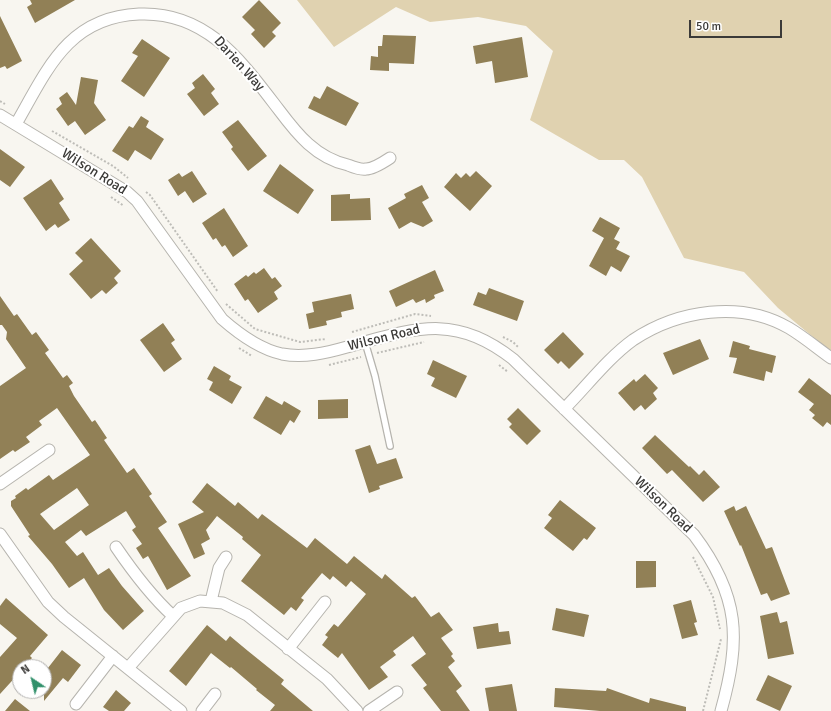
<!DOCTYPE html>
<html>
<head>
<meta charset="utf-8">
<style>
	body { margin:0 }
	#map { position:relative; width:831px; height:711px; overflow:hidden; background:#f8f6f0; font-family:Signika,sans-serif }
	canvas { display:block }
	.north { position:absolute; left:12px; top:659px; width:40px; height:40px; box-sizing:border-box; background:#fff; border:1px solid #b1b0af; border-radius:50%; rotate:325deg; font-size:11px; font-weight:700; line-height:16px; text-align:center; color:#3b3a38 }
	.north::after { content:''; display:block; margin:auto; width:14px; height:18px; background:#30906a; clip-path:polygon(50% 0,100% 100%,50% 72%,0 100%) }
	.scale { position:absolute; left:689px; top:20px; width:93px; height:18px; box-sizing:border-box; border:2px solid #3b3a38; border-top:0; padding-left:5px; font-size:12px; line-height:14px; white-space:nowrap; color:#3b3a38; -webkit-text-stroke:3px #fff; paint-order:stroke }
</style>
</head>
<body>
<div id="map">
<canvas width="831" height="711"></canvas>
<div class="north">N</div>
<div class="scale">50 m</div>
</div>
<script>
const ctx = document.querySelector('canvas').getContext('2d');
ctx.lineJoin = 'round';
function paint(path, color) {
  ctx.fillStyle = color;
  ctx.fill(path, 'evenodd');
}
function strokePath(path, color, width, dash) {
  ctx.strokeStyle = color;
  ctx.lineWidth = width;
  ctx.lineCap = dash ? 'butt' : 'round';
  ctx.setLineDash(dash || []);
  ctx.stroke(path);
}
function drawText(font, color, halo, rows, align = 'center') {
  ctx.font = font + ' Signika,sans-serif';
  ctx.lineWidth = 4;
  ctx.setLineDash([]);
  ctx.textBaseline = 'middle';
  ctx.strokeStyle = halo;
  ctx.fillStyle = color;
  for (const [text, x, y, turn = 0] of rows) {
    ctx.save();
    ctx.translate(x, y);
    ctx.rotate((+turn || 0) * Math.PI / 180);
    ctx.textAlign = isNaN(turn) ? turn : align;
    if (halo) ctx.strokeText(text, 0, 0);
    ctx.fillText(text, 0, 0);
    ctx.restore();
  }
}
paint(new Path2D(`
	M 297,0 L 831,0 L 831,352 L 778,308 L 744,272 L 684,258 L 642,177 L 624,160 L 599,160 L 530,120 L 553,51 L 526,26 L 478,17 L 430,22 L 396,7 L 334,47 Z`), '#e0d2b0');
paint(new Path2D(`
	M 30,0 L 75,0 L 35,23 L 27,7 L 32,4 Z
	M 259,0 L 281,23 L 272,32 L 276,36 L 264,48 L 251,34 L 255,30 L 242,17 Z
	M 0,16 L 22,61 L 7,69 L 5,66 L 0,68 Z
	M 383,35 L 416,36 L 414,64 L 389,63 L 389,71 L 370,70 L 371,56 L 378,57 L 378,46 L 382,46 Z
	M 522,37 L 528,77 L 495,83 L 492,61 L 476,64 L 473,46 Z
	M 142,39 L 170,58 L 144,97 L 121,81 L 138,56 L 132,53 Z
	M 203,74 L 215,89 L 211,93 L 219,104 L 204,116 L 187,94 L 195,88 L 192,83 Z
	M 81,77 L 98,80 L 94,103 L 106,120 L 85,135 L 75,121 L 68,126 L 56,109 L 62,104 L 59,98 L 67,92 L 76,105 Z
	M 327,86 L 359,103 L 346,126 L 308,108 L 314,96 L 320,99 Z
	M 141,116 L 149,121 L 146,127 L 164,139 L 151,160 L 135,150 L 128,161 L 112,151 L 129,126 L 133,128 Z
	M 238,120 L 267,156 L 248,171 L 231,149 L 233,147 L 222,132 Z
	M 0,149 L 25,167 L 10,187 L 0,180 Z
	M 280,164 L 314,190 L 298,214 L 263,191 Z
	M 192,171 L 207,194 L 193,203 L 185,191 L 178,196 L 168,180 L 179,173 L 182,177 Z
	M 476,171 L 492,186 L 470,211 L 444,187 L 456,173 L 461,178 L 466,173 L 470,177 Z
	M 51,179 L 64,199 L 59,203 L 70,220 L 58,228 L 55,224 L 46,231 L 23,198 Z
	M 422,185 L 429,198 L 422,202 L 433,221 L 423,227 L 411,222 L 399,229 L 388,208 L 406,198 L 404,194 Z
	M 350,194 L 350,199 L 370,198 L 371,220 L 331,221 L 331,195 Z
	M 224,208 L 248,246 L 233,257 L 225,245 L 222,247 L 216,238 L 213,240 L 202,223 Z
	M 600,217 L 620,228 L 614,239 L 620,242 L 616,249 L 630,256 L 621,272 L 611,266 L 606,276 L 589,266 L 604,238 L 592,231 Z
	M 91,238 L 121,271 L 114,278 L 118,283 L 106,294 L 102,290 L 91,299 L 69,274 L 83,261 L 75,253 Z
	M 264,268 L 272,279 L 275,277 L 282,286 L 274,292 L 278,299 L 258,313 L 248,299 L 245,301 L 234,284 L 246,275 L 248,277 L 254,272 L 256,274 Z
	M 435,270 L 444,291 L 434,295 L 435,298 L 426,303 L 425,299 L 416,303 L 413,299 L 396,307 L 389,291 Z
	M 489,288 L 524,301 L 517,321 L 473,305 L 478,292 L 486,295 Z
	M 351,294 L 354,309 L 341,312 L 342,317 L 326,321 L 327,325 L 309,329 L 306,314 L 314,312 L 312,302 Z
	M 0,296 L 14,316 L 17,314 L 32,335 L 36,332 L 49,350 L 45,353 L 63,378 L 67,375 L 73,383 L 69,386 L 74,396 L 92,422 L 95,420 L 107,438 L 104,440 L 127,473 L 134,468 L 152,494 L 149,496 L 167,522 L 158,528 L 191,576 L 167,590 L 148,556 L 143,559 L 136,548 L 142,544 L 132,530 L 136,527 L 126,511 L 86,536 L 81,530 L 65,542 L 77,556 L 83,552 L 98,575 L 109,568 L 122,586 L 144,611 L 123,630 L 104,610 L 84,578 L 69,588 L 52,564 L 28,536 L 30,535 L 11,506 L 11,501 L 16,498 L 15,496 L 26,488 L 28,490 L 49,475 L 53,480 L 90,455 L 57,408 L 39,421 L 42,425 L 26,437 L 30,442 L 15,452 L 13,450 L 0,459 L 0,386 L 26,368 L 6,339 L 7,332 L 2,325 L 0,325 ZM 77,488 L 89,505 L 54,530 L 40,514 Z
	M 163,323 L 175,340 L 171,343 L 182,359 L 164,372 L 140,340 Z
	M 563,332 L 584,354 L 569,369 L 561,361 L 558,364 L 544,350 Z
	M 700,339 L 709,359 L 673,375 L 663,353 Z
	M 733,341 L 750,346 L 749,349 L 776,356 L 772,373 L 766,371 L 764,381 L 733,373 L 737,358 L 729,357 Z
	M 433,360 L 467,376 L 456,398 L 431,386 L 435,378 L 427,374 Z
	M 214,366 L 231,376 L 229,380 L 242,387 L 232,404 L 209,390 L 213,382 L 207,379 Z
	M 645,374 L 658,388 L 653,393 L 657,399 L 645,410 L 641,405 L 634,411 L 618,393 L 634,379 L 636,382 Z
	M 809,378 L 831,395 L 831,425 L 827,422 L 823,427 L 812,418 L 815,415 L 809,410 L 814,404 L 798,392 Z
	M 266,396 L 282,405 L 284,401 L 301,411 L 294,423 L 290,420 L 281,435 L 253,418 Z
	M 348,399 L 348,418 L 318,419 L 318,400 Z
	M 518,408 L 541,431 L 527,445 L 509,427 L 512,424 L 507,419 Z
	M 655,435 L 689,467 L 690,466 L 699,475 L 704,470 L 720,487 L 703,502 L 672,470 L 667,474 L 642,448 Z
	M 370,445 L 377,464 L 396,458 L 403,478 L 379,486 L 380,489 L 369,493 L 355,450 Z
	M 207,483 L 235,506 L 238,502 L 258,519 L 262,514 L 307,548 L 315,538 L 347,564 L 354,556 L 382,579 L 385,574 L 412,598 L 415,596 L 431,617 L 439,612 L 453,630 L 441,638 L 453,654 L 451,656 L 455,661 L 448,667 L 462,686 L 456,691 L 470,711 L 441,711 L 423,688 L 427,685 L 411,665 L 426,654 L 413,636 L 393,651 L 396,655 L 380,667 L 388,677 L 369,690 L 342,653 L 338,658 L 322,645 L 328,637 L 325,635 L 334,624 L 338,627 L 366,594 L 351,581 L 346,587 L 333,576 L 330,580 L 322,573 L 301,598 L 304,600 L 296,611 L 291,607 L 284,615 L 241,581 L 261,555 L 242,539 L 243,537 L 217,516 L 206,530 L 210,539 L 201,544 L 205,554 L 194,559 L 178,524 L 204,512 L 192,502 Z
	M 560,500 L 596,528 L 587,540 L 584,538 L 573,551 L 544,528 L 552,518 L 548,515 Z
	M 734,506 L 736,511 L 746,506 L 766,549 L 772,547 L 790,594 L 771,601 L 767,593 L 761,595 L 741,545 L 740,546 L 724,511 Z
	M 636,561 L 656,561 L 656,587 L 636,588 Z
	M 6,598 L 48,635 L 30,656 L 32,658 L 24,667 L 20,667 L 20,672 L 0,694 L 0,657 L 17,638 L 0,624 L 0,606 Z
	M 691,600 L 697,622 L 694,623 L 698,635 L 682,639 L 673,605 Z
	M 556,608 L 589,615 L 584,637 L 552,630 Z
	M 777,612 L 780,623 L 787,621 L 794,654 L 768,659 L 760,616 Z
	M 498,623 L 499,632 L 509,631 L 511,644 L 477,649 L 473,627 Z
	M 207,625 L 226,641 L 230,636 L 248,651 L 284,680 L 281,684 L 313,711 L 270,711 L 275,705 L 256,690 L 257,689 L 231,667 L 230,668 L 211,653 L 186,686 L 169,671 Z
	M 62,650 L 81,665 L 68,682 L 63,678 L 44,701 L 44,673 Z
	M 768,675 L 792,686 L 780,711 L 756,700 Z
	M 512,684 L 517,711 L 489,711 L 485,688 Z
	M 555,688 L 606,691 L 607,688 L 649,703 L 650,698 L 686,707 L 686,711 L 600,711 L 554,707 Z
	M 116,690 L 131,703 L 124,711 L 109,711 L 103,707 Z
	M 15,699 L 30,711 L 5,711 Z`), '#918056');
const service = new Path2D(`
	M 365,342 L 375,376 L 390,446`);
const minor = new Path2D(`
	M 0,115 L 127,192 L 137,201 L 222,319 C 239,334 259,349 282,354 C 304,358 326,353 347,347 C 413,329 454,312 513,359 L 694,535 C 740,596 741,639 721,711
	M 16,124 C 47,70 68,17 139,14 C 207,11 242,62 279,110 C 297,134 316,158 348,165 C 353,167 360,170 366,169 C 373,169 384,162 390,158
	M 564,409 C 586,387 608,358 633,340 C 678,310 741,300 789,328 C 804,337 817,348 831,358
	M 0,484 L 49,450
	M 0,534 L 48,602 L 64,617 L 181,711
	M 116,547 C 133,572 150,595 173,616
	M 211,601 L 219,568 L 226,557
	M 288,649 L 325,602
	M 128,668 L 181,608 L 200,601 L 223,603 L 247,615 L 327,679 L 357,711
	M 76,704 L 113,656
	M 202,711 L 215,694
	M 369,711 L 397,692`);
strokePath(service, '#b6b4ae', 8);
strokePath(minor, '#b6b4ae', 13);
strokePath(new Path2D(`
	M 0,101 L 5,104
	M 52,131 L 113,166 L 128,178
	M 146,192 L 150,195 L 218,292
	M 111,197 L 124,206
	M 226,304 L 255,329 L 300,342 L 326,339
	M 352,332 L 415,314 L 431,316
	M 503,337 L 513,342 L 519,348
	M 239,348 L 252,356
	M 377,353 L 424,342
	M 329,365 L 361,357
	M 499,365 L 508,372
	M 693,557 L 713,597 L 720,629
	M 703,711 L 721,639`), '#bebdb8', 2, [2, 2]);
strokePath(service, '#fff', 5.5);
strokePath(minor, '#fff', 11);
drawText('14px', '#3b3a38', '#fff', [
	["Darien Way",239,64,48],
	["Wilson Road",94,172,32],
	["Wilson Road",384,338,-14],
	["Wilson Road",663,505,44]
]);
</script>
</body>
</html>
